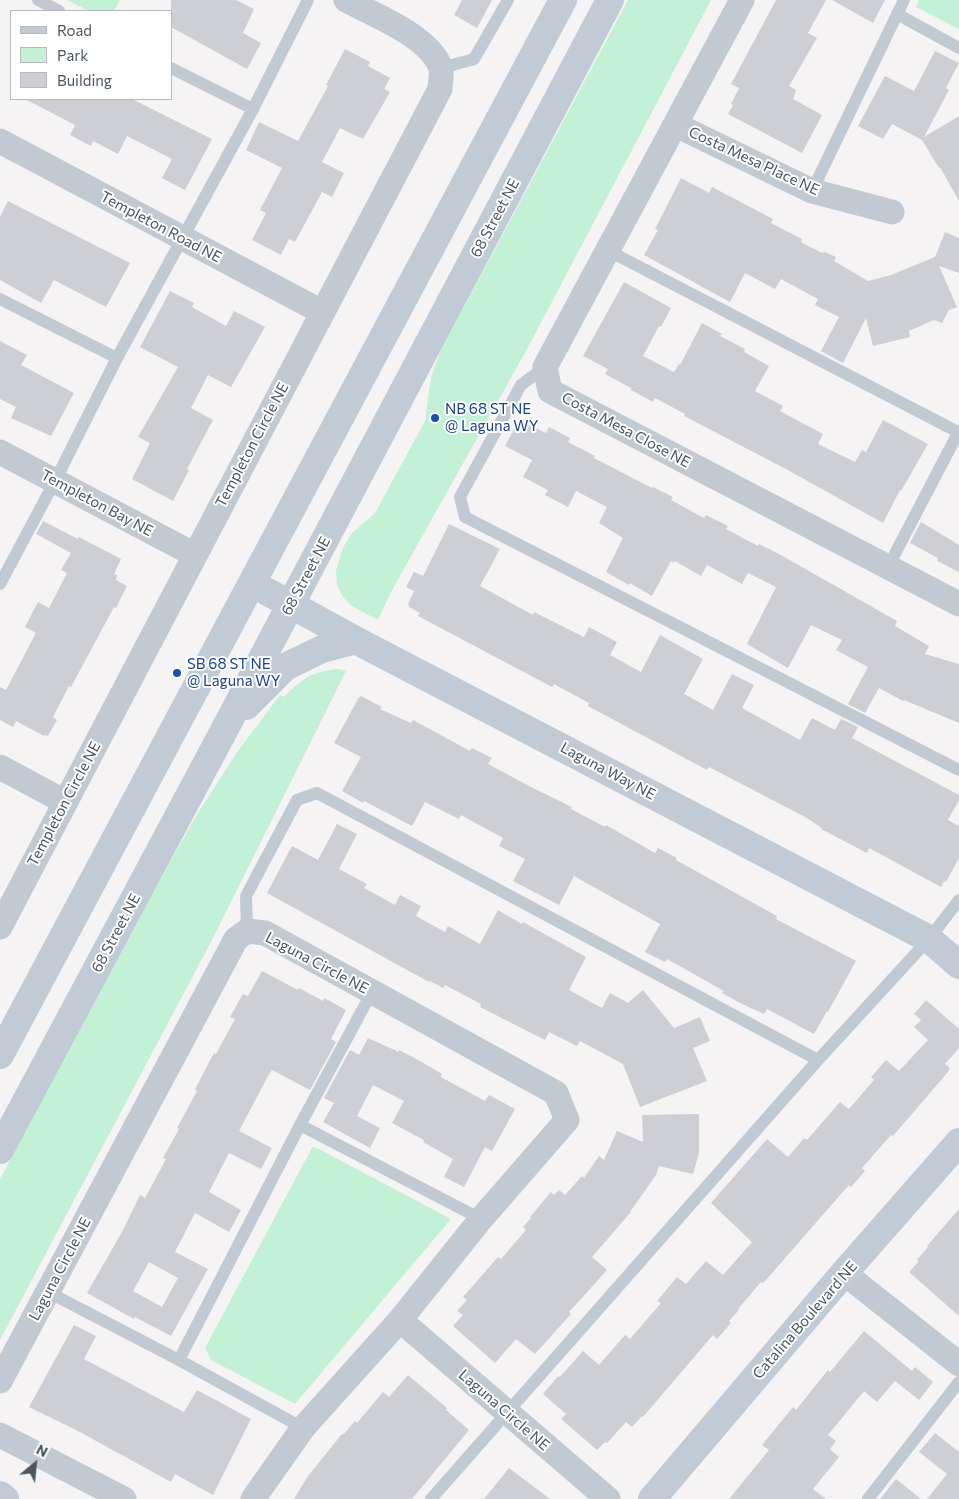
<!DOCTYPE html>
<html>
<head>
<meta charset="utf-8">
<style>
	body { margin:0 }
	#map { position:relative; width:959px; height:1499px; overflow:hidden; background:#f5f3f3; font-family:Commissioner,sans-serif }
	canvas { display:block }
	.legend { position:absolute; left:10px; top:10px; width:162px; height:90px; box-sizing:border-box; background:#fff; border:1px solid #b7bbc0; margin:0; padding:6px 9px; list-style:none; font-size:15px; color:#4a5661 }
	.legend li { display:flex; align-items:center; gap:10px; height:25px }
	.legend b { width:25px; border:1px solid #b7bbc0 }
	.north { position:absolute; left:10px; top:1439px; width:50px; height:50px; -webkit-text-stroke:4px #fff; paint-order:stroke; rotate:28deg; font-size:14px; font-weight:700; line-height:20px; text-align:center; color:#4a5661 }
	.north::after { content:''; display:block; margin:auto; width:18px; height:22px; background:#4a5661; clip-path:polygon(50% 0,100% 100%,50% 72%,0 100%) }
</style>
</head>
<body>
<div id="map">
<canvas width="959" height="1499"></canvas>
<ul class="legend">
<li><b style="height:6px;background:#c1cbd6"></b>Road</li>
<li><b style="height:14px;background:#c3f1d5"></b>Park</li>
<li><b style="height:14px;background:#cdcfd5"></b>Building</li>
</ul>
<div class="north">N</div>
</div>
<script>
const ctx = document.querySelector('canvas').getContext('2d');
ctx.lineJoin = 'round';
function paint(path, color) {
  ctx.fillStyle = color;
  ctx.fill(path, 'evenodd');
}
function strokePath(path, color, width, dash) {
  ctx.strokeStyle = color;
  ctx.lineWidth = width;
  ctx.lineCap = dash ? 'butt' : 'round';
  ctx.setLineDash(dash || []);
  ctx.stroke(path);
}
function drawText(font, color, halo, rows, align = 'center') {
  ctx.font = font + ' Commissioner,sans-serif';
  ctx.lineWidth = 4;
  ctx.setLineDash([]);
  ctx.textBaseline = 'middle';
  ctx.strokeStyle = halo;
  ctx.fillStyle = color;
  for (const [text, x, y, turn = 0] of rows) {
    ctx.save();
    ctx.translate(x, y);
    ctx.rotate((+turn || 0) * Math.PI / 180);
    ctx.textAlign = isNaN(turn) ? turn : align;
    if (halo) ctx.strokeText(text, 0, 0);
    ctx.fillText(text, 0, 0);
    ctx.restore();
  }
}
paint(new Path2D(`
	M 67,0 L 120,0 L 114,11 L 89,11 Z
	M 628,0 L 711,0 L 526,351 L 391,592 L 378,620 L 352,606 L 343,597 L 337,585 L 336,570 L 343,548 L 351,534 L 375,513 L 425,421 L 431,377 L 441,350 Z
	M 919,0 L 959,0 L 959,29 L 916,7 Z
	M 338,669 L 346,671 L 211,942 L 0,1340 L 0,1179 L 154,891 L 196,816 L 238,751 L 280,695 L 284,697 C 303,678 311,672 338,669 Z
	M 313,1146 L 451,1219 L 295,1404 L 211,1360 L 205,1348 Z`), '#c3f1d5');
paint(new Path2D(`
	M 171,0 L 236,0 L 254,9 L 243,33 L 261,43 L 247,69 L 171,27 Z
	M 462,0 L 492,0 L 477,28 L 454,15 Z
	M 776,0 L 826,0 L 808,33 L 817,38 L 789,86 L 796,90 L 793,99 L 822,115 L 802,153 L 728,114 L 733,105 L 731,104 L 739,88 L 731,84 Z
	M 832,0 L 885,0 L 873,23 Z
	M 345,49 L 370,62 L 368,66 L 390,78 L 384,89 L 390,92 L 363,139 L 340,128 L 322,162 L 344,173 L 332,197 L 322,192 L 295,242 L 289,239 L 281,255 L 252,240 L 266,213 L 260,210 L 282,168 L 246,150 L 259,122 L 298,141 L 328,86 L 326,85 Z
	M 935,51 L 959,63 L 946,88 L 949,90 L 924,137 L 959,116 L 959,201 L 940,167 L 939,168 L 922,140 L 892,124 L 883,139 L 858,126 L 885,76 L 914,91 Z
	M 25,99 L 132,99 L 212,139 L 185,190 L 162,178 L 172,159 L 127,136 L 118,154 L 93,141 L 91,146 L 70,135 L 75,125 Z
	M 681,178 L 709,193 L 712,187 L 773,219 L 771,223 L 802,239 L 801,242 L 822,253 L 825,252 L 836,257 L 834,261 L 868,281 L 891,275 L 935,257 L 945,232 L 959,238 L 959,273 L 939,266 L 957,307 L 949,310 L 942,323 L 934,320 L 909,331 L 910,337 L 873,346 L 866,318 L 843,363 L 821,351 L 839,317 L 815,305 L 818,299 L 781,279 L 775,289 L 745,273 L 730,302 L 644,255 L 658,230 L 655,229 Z
	M 8,201 L 130,263 L 106,307 L 54,280 L 41,303 L 0,280 L 0,217 Z
	M 624,282 L 671,308 L 661,327 L 659,326 L 643,356 L 674,372 L 679,364 L 680,365 L 702,323 L 722,334 L 720,336 L 745,349 L 744,352 L 769,366 L 755,391 L 783,406 L 780,411 L 823,434 L 818,444 L 855,462 L 862,450 L 866,452 L 883,420 L 928,444 L 901,491 L 900,490 L 883,523 L 786,469 L 684,416 L 685,414 L 655,398 L 653,402 L 631,390 L 631,388 L 605,374 L 608,369 L 583,356 Z
	M 170,291 L 194,303 L 192,307 L 226,326 L 234,311 L 265,327 L 231,387 L 208,375 L 191,408 L 213,420 L 187,469 L 189,470 L 173,501 L 132,479 L 150,443 L 138,437 L 178,367 L 140,347 Z
	M 0,341 L 27,355 L 21,365 L 74,393 L 51,436 L 11,418 L 16,407 L 0,399 Z
	M 519,420 L 546,433 L 549,427 L 570,438 L 568,442 L 595,456 L 594,458 L 652,488 L 653,487 L 673,497 L 671,500 L 704,518 L 706,515 L 728,526 L 726,529 L 758,546 L 759,544 L 779,554 L 897,621 L 895,626 L 929,646 L 925,654 L 959,664 L 959,723 L 904,700 L 903,701 L 879,688 L 865,713 L 848,704 L 868,667 L 836,650 L 842,640 L 811,625 L 788,668 L 747,644 L 776,587 L 748,573 L 742,584 L 707,565 L 701,576 L 675,561 L 674,563 L 671,561 L 652,596 L 630,583 L 629,585 L 606,572 L 623,538 L 599,523 L 607,507 L 576,491 L 568,507 L 545,495 L 548,490 L 523,477 L 532,460 L 505,446 Z
	M 43,521 L 78,539 L 79,537 L 121,559 L 114,574 L 117,575 L 116,580 L 127,586 L 116,608 L 114,607 L 71,687 L 69,686 L 53,717 L 57,720 L 48,736 L 45,735 L 44,736 L 16,721 L 13,727 L 0,720 L 0,687 L 6,690 L 36,633 L 25,627 L 38,602 L 49,608 L 67,573 L 61,570 L 71,553 L 36,534 Z
	M 921,522 L 959,545 L 959,572 L 937,561 L 938,558 L 910,543 Z
	M 449,524 L 500,549 L 480,586 L 533,615 L 534,612 L 584,637 L 589,627 L 617,642 L 610,655 L 641,672 L 660,635 L 703,659 L 684,694 L 713,710 L 732,674 L 754,685 L 742,708 L 800,740 L 812,718 L 835,730 L 841,719 L 858,727 L 852,738 L 959,795 L 959,800 L 948,820 L 959,826 L 959,858 L 946,882 L 944,881 L 941,887 L 869,848 L 867,853 L 821,829 L 822,828 L 807,818 L 734,780 L 709,767 L 707,770 L 588,706 L 589,703 L 554,684 L 552,687 L 418,616 L 420,613 L 409,607 L 409,605 L 408,604 L 414,591 L 406,587 L 414,572 L 423,576 Z
	M 361,696 L 382,707 L 380,709 L 411,723 L 413,720 L 470,751 L 472,748 L 492,758 L 488,764 L 533,788 L 572,807 L 571,809 L 605,827 L 606,825 L 655,853 L 658,848 L 677,858 L 676,860 L 777,916 L 776,919 L 856,961 L 828,1012 L 827,1011 L 814,1034 L 767,1009 L 764,1014 L 740,1003 L 722,993 L 724,991 L 667,959 L 665,962 L 645,952 L 660,924 L 574,876 L 559,905 L 513,881 L 525,859 L 499,846 L 503,838 L 461,815 L 459,819 L 425,802 L 412,826 L 364,801 L 363,803 L 342,791 L 361,757 L 334,743 L 359,697 L 360,698 Z
	M 337,824 L 357,834 L 339,869 L 367,884 L 364,888 L 395,905 L 400,895 L 421,906 L 416,916 L 445,932 L 448,926 L 480,944 L 498,910 L 522,924 L 523,922 L 586,957 L 569,990 L 602,1008 L 610,993 L 628,1003 L 643,990 L 674,1028 L 700,1017 L 710,1041 L 693,1048 L 707,1081 L 640,1107 L 623,1064 L 580,1041 L 577,1046 L 549,1032 L 545,1040 L 480,1007 L 481,1004 L 445,985 L 443,988 L 430,981 L 429,982 L 267,893 L 292,846 L 318,860 Z
	M 262,971 L 298,990 L 299,988 L 323,1001 L 324,998 L 346,1010 L 331,1039 L 336,1042 L 310,1090 L 272,1070 L 268,1076 L 239,1131 L 272,1148 L 261,1169 L 229,1153 L 209,1192 L 241,1210 L 229,1232 L 195,1213 L 175,1252 L 208,1269 L 171,1336 L 135,1317 L 134,1319 L 87,1293 L 122,1232 L 140,1195 L 145,1198 L 166,1159 L 163,1158 L 179,1129 L 177,1128 L 197,1091 L 195,1089 L 214,1053 L 216,1054 L 235,1019 L 230,1017 L 243,994 L 248,996 ZM 149,1262 L 178,1278 L 162,1307 L 133,1291 Z
	M 926,1000 L 959,1029 L 959,1048 L 945,1064 L 950,1068 L 948,1072 L 893,1136 L 891,1135 L 862,1168 L 865,1171 L 851,1187 L 849,1185 L 827,1210 L 766,1280 L 763,1283 L 761,1282 L 738,1309 L 739,1310 L 729,1321 L 731,1323 L 717,1339 L 713,1335 L 643,1417 L 642,1416 L 632,1427 L 626,1422 L 607,1443 L 605,1442 L 597,1450 L 561,1419 L 566,1414 L 543,1394 L 558,1376 L 560,1377 L 583,1351 L 599,1365 L 625,1335 L 630,1339 L 661,1303 L 657,1301 L 677,1277 L 686,1284 L 706,1261 L 723,1275 L 752,1242 L 711,1203 L 767,1139 L 788,1157 L 804,1138 L 807,1140 L 840,1102 L 849,1109 L 874,1080 L 871,1077 L 886,1060 L 899,1071 L 928,1040 L 914,1027 L 921,1020 L 914,1014 Z
	M 368,1038 L 399,1052 L 399,1050 L 420,1061 L 442,1074 L 441,1077 L 485,1101 L 489,1095 L 515,1109 L 492,1151 L 485,1147 L 464,1187 L 444,1177 L 453,1159 L 423,1142 L 424,1140 L 392,1123 L 404,1101 L 373,1085 L 357,1116 L 380,1128 L 370,1148 L 323,1122 L 334,1103 L 324,1098 L 350,1050 L 359,1055 Z
	M 699,1114 L 699,1153 L 693,1174 L 659,1166 L 656,1175 L 630,1212 L 631,1212 L 592,1257 L 607,1270 L 569,1312 L 571,1314 L 535,1354 L 516,1339 L 495,1363 L 453,1326 L 463,1315 L 457,1311 L 467,1300 L 463,1297 L 498,1257 L 501,1259 L 526,1230 L 523,1227 L 531,1218 L 530,1217 L 551,1192 L 554,1195 L 559,1190 L 565,1195 L 582,1176 L 584,1178 L 599,1156 L 604,1160 L 617,1131 L 643,1142 L 642,1115 Z
	M 959,1209 L 959,1316 L 909,1272 L 919,1261 L 917,1260 L 928,1247 L 927,1246 Z
	M 74,1325 L 96,1336 L 84,1359 L 184,1412 L 197,1390 L 251,1419 L 213,1495 L 175,1474 L 171,1482 L 78,1431 L 29,1407 Z
	M 864,1331 L 912,1371 L 915,1367 L 933,1382 L 919,1400 L 895,1381 L 877,1402 L 864,1391 L 828,1435 L 836,1441 L 830,1449 L 839,1457 L 813,1489 L 826,1499 L 729,1499 L 769,1450 L 762,1445 L 793,1407 L 796,1410 L 828,1370 L 830,1372 Z
	M 408,1375 L 447,1408 L 446,1410 L 469,1430 L 412,1499 L 294,1499 L 308,1476 L 342,1434 L 343,1435 L 355,1421 L 357,1423 L 383,1392 L 389,1397 Z
	M 935,1433 L 959,1452 L 959,1499 L 927,1499 L 947,1474 L 919,1452 Z
	M 509,1468 L 550,1499 L 484,1499 Z
	M 896,1479 L 921,1499 L 880,1499 Z`), '#cdcfd5');
strokePath(new Path2D(`
	M 38,0 L 59,11
	M 897,14 L 959,48
	M 171,68 L 253,109
	M 442,68 L 474,59 L 508,0
	M 812,191 L 904,0
	M 607,250 L 958,432
	M 0,299 L 117,358
	M 545,367 L 521,385 L 460,497 L 465,517 L 959,770
	M 888,567 L 959,431
	M 0,584 L 55,481 L 117,358 L 253,109 L 308,0
	M 247,931 L 246,896 L 297,800 L 317,793 L 818,1060
	M 300,1125 L 481,1219
	M 48,1292 L 179,1360 L 303,1428
	M 179,1360 L 300,1125 L 372,992
	M 431,1499 L 818,1060 L 929,939 L 959,900
	M 868,1499 L 959,1382`), '#c1cad2', 12);
strokePath(new Path2D(`
	M 742,0 L 545,367 L 550,391 L 959,604
	M 676,125 L 812,191 L 892,212
	M 0,141 L 322,312
	M 0,452 L 195,555
	M 0,767 L 65,802
	M 0,927 L 440,89 C 440,82 443,72 440,66 C 427,35 374,15 346,0
	M 844,1273 L 959,1364
	M 400,1320 L 608,1499
	M 0,1381 L 236,939 L 247,931 L 265,933 L 556,1093 L 567,1120 L 481,1219 L 400,1320 L 303,1428 L 253,1499
	M 0,1435 L 124,1499`), '#c1cad2', 25);
strokePath(new Path2D(`
	M 253,584 L 361,643 L 929,939 L 959,965
	M 246,706 L 285,667 L 322,649 L 356,640
	M 0,1055 L 563,0
	M 0,1150 L 228,723 L 610,0
	M 0,1495 L 5,1499
	M 652,1499 L 844,1273 L 959,1142`), '#c1cbd6', 28);
for (const [x, y, r, color] of [
	[435,418,5,"#1a4fb4"],
	[177,673,5,"#1a4fb4"]
]) {
  const dot = new Path2D();
  dot.arc(x, y, r, 0, 2 * Math.PI);
  ctx.fillStyle = color;
  ctx.fill(dot);
  strokePath(dot, '#fff', 2);
}
drawText('15px', '#4a5661', '#fff', [
	["Costa Mesa Place NE",754,161,25],
	["68 Street NE",495,218,-62],
	["Templeton Road NE",161,227,28],
	["Costa Mesa Close NE",626,430,28],
	["Templeton Circle NE",252,445,-62],
	["Templeton Bay NE",97,503,28],
	["68 Street NE",306,576,-62],
	["Laguna Way NE",608,771,28],
	["Templeton Circle NE",64,804,-62],
	["68 Street NE",116,933,-62],
	["Laguna Circle NE",317,963,28],
	["Laguna Circle NE",60,1269,-62],
	["Catalina Boulevard NE",805,1320,-49],
	["Laguna Circle NE",504,1410,41]
]);
drawText('15px', '#164399', '#fff', [
	["NB 68 ST NE",445,409],
	["@ Laguna WY",445,426],
	["SB 68 ST NE",187,664],
	["@ Laguna WY",187,681]
], 'left');
</script>
</body>
</html>
